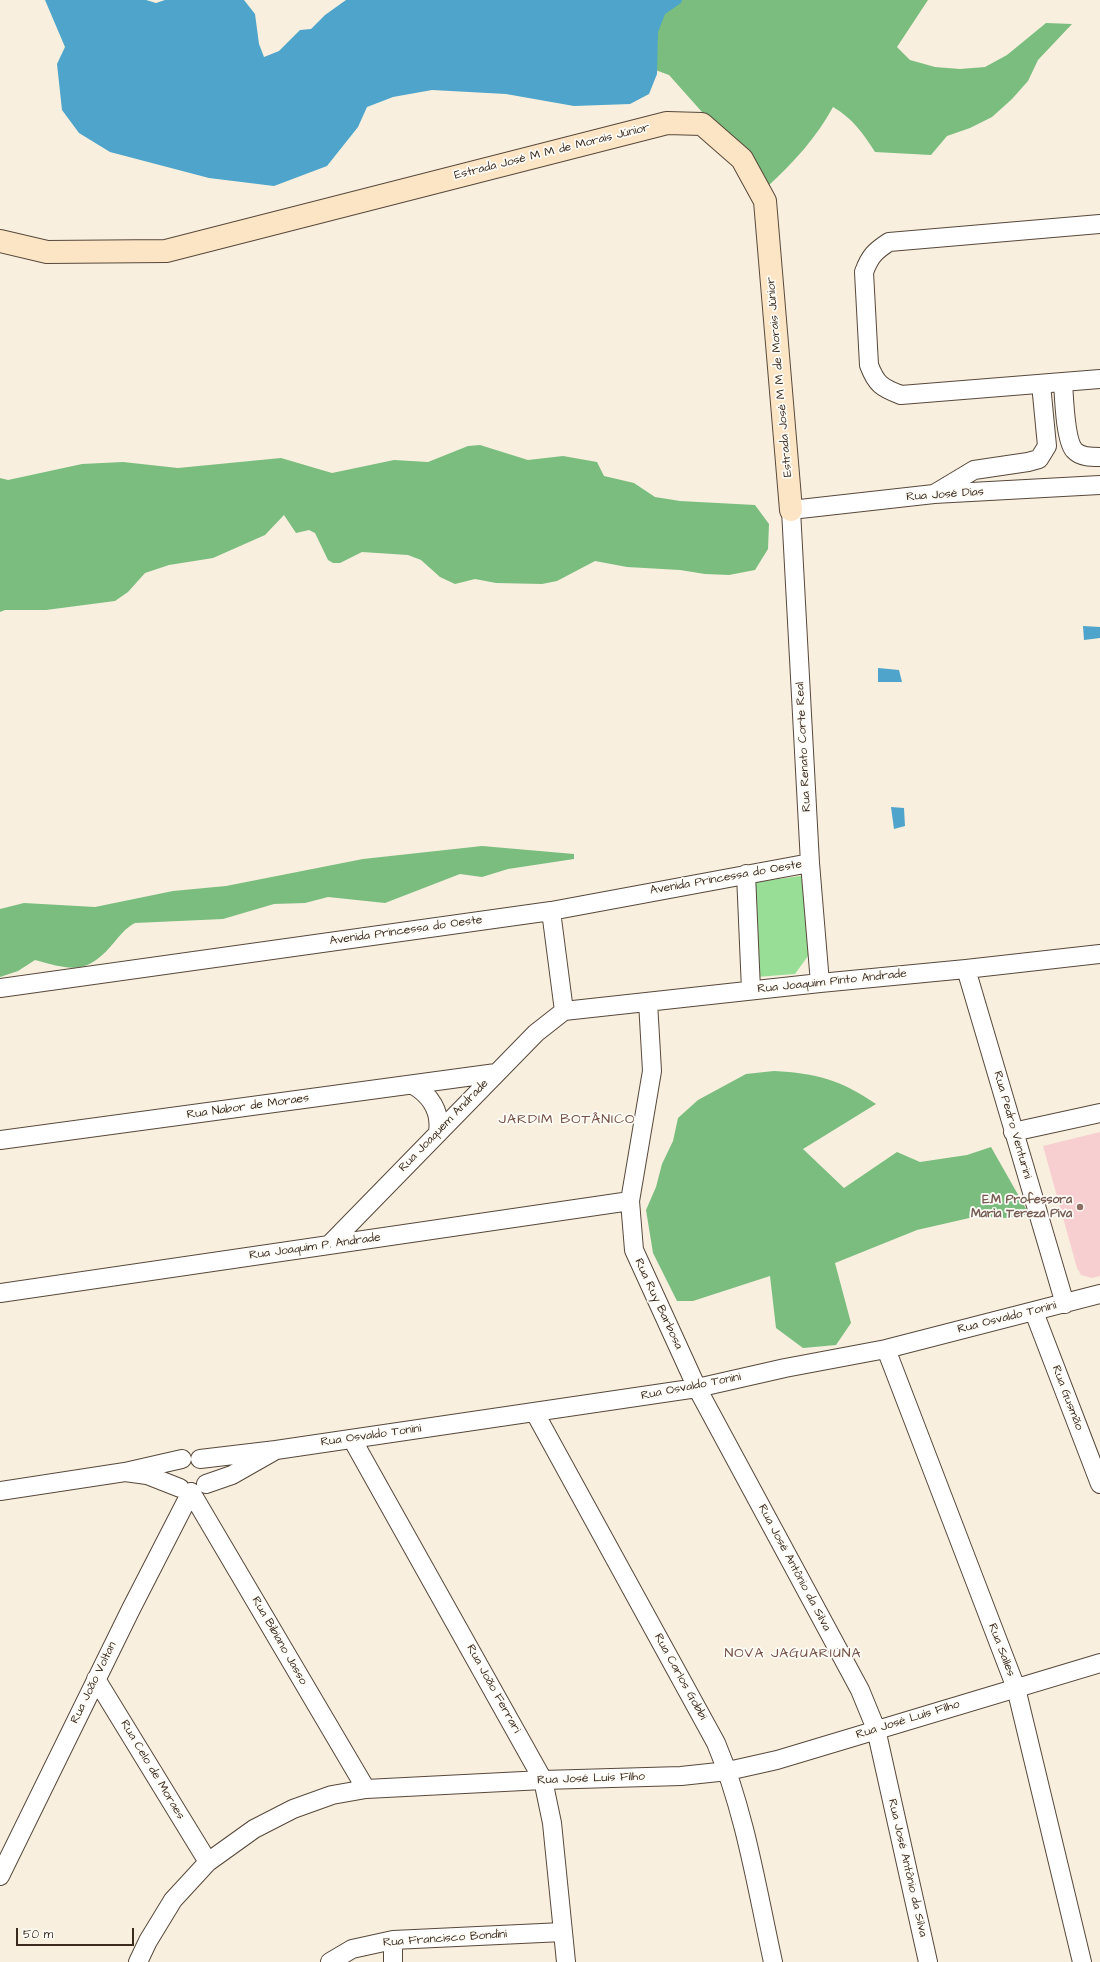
<!DOCTYPE html>
<html>
<head>
<meta charset="utf-8">
<style>
	body { margin:0 }
	#map { position:relative; width:1100px; height:1962px; overflow:hidden; background:#f8efde; font-family:"Architects Daughter",sans-serif }
	canvas { display:block }
	.scale { position:absolute; left:16px; top:1928px; width:118px; height:18px; box-sizing:border-box; border:2px solid #3b2a1e; border-top:0; padding-left:5px; font-size:12px; line-height:14px; white-space:nowrap; color:#3b2a1e; -webkit-text-stroke:3px #fdfcf7; paint-order:stroke }
</style>
</head>
<body>
<div id="map">
<canvas width="1100" height="1962"></canvas>
<div class="scale">50 m</div>
</div>
<script>
const ctx = document.querySelector('canvas').getContext('2d');
ctx.lineJoin = 'round';
function paint(path, color) {
  ctx.fillStyle = color;
  ctx.fill(path, 'evenodd');
}
function strokePath(path, color, width, dash) {
  ctx.strokeStyle = color;
  ctx.lineWidth = width;
  ctx.lineCap = dash ? 'butt' : 'round';
  ctx.setLineDash(dash || []);
  ctx.stroke(path);
}
function drawText(font, color, halo, rows, align = 'center') {
  ctx.font = font + ' "Architects Daughter",sans-serif';
  ctx.lineWidth = 3.5;
  ctx.setLineDash([]);
  ctx.textBaseline = 'middle';
  ctx.strokeStyle = halo;
  ctx.fillStyle = color;
  for (const [text, x, y, turn = 0] of rows) {
    ctx.save();
    ctx.translate(x, y);
    ctx.rotate((+turn || 0) * Math.PI / 180);
    ctx.textAlign = isNaN(turn) ? turn : align;
    if (halo) ctx.strokeText(text, 0, 0);
    ctx.fillText(text, 0, 0);
    ctx.restore();
  }
}
paint(new Path2D(`
	M 1100,1132 L 1100,1276 L 1092,1278 L 1081,1275 L 1077,1268 L 1043,1146 Z`), '#f7cfd1');
paint(new Path2D(`
	M 807,875 L 808,956 L 795,974 L 756,977 L 750,883 Z`), '#99de96');
paint(new Path2D(`
	M 650,0 L 928,0 L 897,47 L 910,60 L 935,67 L 960,69 L 985,67 L 1007,55 L 1046,23 L 1072,24 L 1038,60 L 1028,81 L 1012,99 L 992,117 L 970,128 L 947,136 L 931,155 L 875,152 C 863,133 852,118 833,107 C 817,137 793,163 768,186 L 669,75 L 647,67 Z
	M 480,445 L 528,460 L 563,456 L 597,462 L 604,476 L 634,483 L 655,497 L 680,501 L 755,505 L 769,524 L 768,549 L 755,570 L 729,575 L 705,574 L 680,570 L 627,567 L 595,561 L 557,581 L 542,584 L 496,583 L 475,579 L 455,584 L 440,577 L 421,560 L 408,555 L 362,552 L 340,563 L 333,563 L 328,560 L 315,533 L 309,530 L 296,533 L 284,515 L 265,535 L 213,558 L 169,565 L 145,573 L 128,592 L 115,601 L 46,610 L 5,610 L 0,612 L 0,478 L 8,480 L 82,464 L 123,462 L 178,468 L 281,458 L 332,473 L 394,460 L 428,462 L 468,446 Z
	M 482,846 L 574,854 L 574,859 L 508,869 L 482,877 L 460,874 L 385,903 L 328,897 L 305,903 L 274,904 L 223,919 L 135,923 C 125,928 119,937 111,946 C 85,976 69,969 35,960 L 18,971 L 0,977 L 0,909 L 24,903 L 95,907 L 173,891 L 226,886 L 363,859 Z
	M 774,1071 C 816,1073 841,1080 876,1104 L 803,1149 L 844,1188 L 897,1152 L 920,1162 L 967,1155 L 991,1147 L 1029,1214 L 1006,1218 L 978,1216 L 917,1230 L 835,1263 L 851,1323 L 836,1345 L 803,1348 L 776,1328 L 770,1276 L 693,1301 L 677,1301 L 653,1253 L 646,1210 L 656,1187 L 662,1164 L 673,1141 L 678,1118 L 698,1100 L 746,1074 Z`), '#7abd7f');
paint(new Path2D(`
	M 45,0 L 146,0 L 156,3 L 165,0 L 244,0 L 255,14 L 259,44 L 264,57 L 279,51 L 300,30 L 311,29 L 325,15 L 346,0 L 682,0 L 681,3 L 665,14 L 658,32 L 657,74 L 649,94 L 630,104 L 574,106 L 506,94 L 432,90 L 393,97 L 367,107 L 358,127 L 327,166 L 274,186 L 209,178 L 110,152 L 79,133 L 62,110 L 57,64 L 65,47 Z
	M 1083,626 L 1100,627 L 1100,638 L 1084,640 Z
	M 878,668 L 899,670 L 902,682 L 878,682 Z
	M 891,807 L 904,808 L 905,826 L 894,829 Z`), '#4ea4ca');
const street = new Path2D(`
	M 1100,224 L 889,242 C 875,251 870,256 864,272 L 869,365 C 876,384 882,388 901,395 L 1100,379
	M 1063,382 C 1064,396 1065,439 1074,450 C 1080,457 1091,457 1100,457
	M 934,494 L 974,470 L 1028,462 L 1039,459 L 1047,446 L 1041,384
	M 746,874 L 751,990
	M 551,911 L 564,1011
	M 966,969 L 1065,1304
	M 820,983 L 810,863 L 791,510 L 934,494 L 1100,485
	M 0,988 L 551,911 L 810,863
	M 648,1002 L 652,1071 L 630,1201 L 634,1250 L 697,1388 L 860,1690 L 876,1729 L 928,1962
	M 564,1011 L 820,983 L 966,969 L 1100,954
	M 413,1085 C 430,1095 441,1111 438,1132
	M 1013,1132 L 1100,1113
	M 0,1140 L 496,1073
	M 329,1245 L 536,1033 L 564,1011
	M 0,1293 L 630,1201
	M 1034,1312 L 1100,1484
	M 886,1349 L 1016,1688 L 1082,1962
	M 535,1413 L 716,1743 C 745,1812 757,1889 773,1962
	M 352,1439 L 543,1780 L 552,1823 L 566,1962
	M 276,1450 L 697,1388 L 785,1368 L 886,1349 L 1100,1294
	M 200,1459 L 276,1450 L 232,1475 L 206,1484
	M 180,1488 L 147,1475 L 125,1472 L 182,1459
	M 0,1491 L 125,1472
	M 191,1492 L 366,1789
	M 96,1679 L 208,1862
	M 0,1876 L 131,1609 L 191,1492
	M 138,1962 L 148,1941 L 173,1900 L 208,1862 L 254,1829 L 293,1809 L 332,1795 L 366,1789 L 543,1780 L 681,1776 L 728,1771 L 777,1760 L 1100,1663
	M 330,1962 L 352,1949 L 393,1940 L 563,1932
	M 393,1962 L 393,1940`);
const secondary = new Path2D(`
	M 0,241 L 47,252 L 166,251 L 667,123 L 702,124 L 742,159 L 765,201 L 791,510`);
strokePath(street, '#57483b', 20);
strokePath(secondary, '#57483b', 24);
strokePath(street, '#fff', 18);
strokePath(secondary, '#fce5c4', 22);
for (const [x, y, r, color] of [
	[1080,1207,4,"#8d6e63"]
]) {
  const dot = new Path2D();
  dot.arc(x, y, r, 0, 2 * Math.PI);
  ctx.fillStyle = color;
  ctx.fill(dot);
  strokePath(dot, '#fdfcf7', 1.5);
}
drawText('12px', '#3b2a1e', '#fdfcf7', [
	["Estrada José M M de Morais Júnior",552,152,-14],
	["Estrada José M M de Morais Júnior",780,377,-95],
	["Rua José Dias",945,495,-4],
	["Rua Renato Corte Real",804,747,-93],
	["Avenida Princessa do Oeste",726,878,-10],
	["Avenida Princessa do Oeste",406,931,-8],
	["Rua Joaquim Pinto Andrade",832,982,-6],
	["Rua Nabor de Moraes",248,1107,-8],
	["Rua Pedro Venturini",1012,1125,74],
	["Rua Joaquem Andrade",444,1126,-46],
	["Rua Joaquim P. Andrade",315,1247,-8],
	["Rua Ruy Barbosa",658,1304,65],
	["Rua Osvaldo Tonini",1007,1318,-14],
	["Rua Osvaldo Tonini",691,1387,-11],
	["Rua Gusmão",1067,1398,69],
	["Rua Osvaldo Tonini",371,1436,-8],
	["Rua José Antônio da Silva",794,1568,62],
	["Rua Bibiano Jasso",279,1641,60],
	["Rua Salles",1001,1650,69],
	["Rua Carlos Gobbi",680,1677,61],
	["Rua João Voltan",94,1683,-64],
	["Rua João Ferrari",493,1689,61],
	["Rua José Luís Filho",908,1720,-17],
	["Rua Celo de Moraes",152,1770,59],
	["Rua José Luís Filho",591,1779,-2],
	["Rua José Antônio da Silva",907,1868,77],
	["Rua Francisco Bondini",445,1939,-4]
]);
drawText('bold 12px', '#785e54', '#fdfcf7', [
	["E.M Professora",1072,1200],
	["Maria Tereza Piva",1072,1214]
], 'right');
ctx.letterSpacing = '1px';
drawText('14px', '#745044', '#fdfcf7', [
	["JARDIM BOTÂNICO",567,1120],
	["NOVA JAGUARIÚNA",793,1654]
]);
ctx.letterSpacing = '0px';
</script>
</body>
</html>
